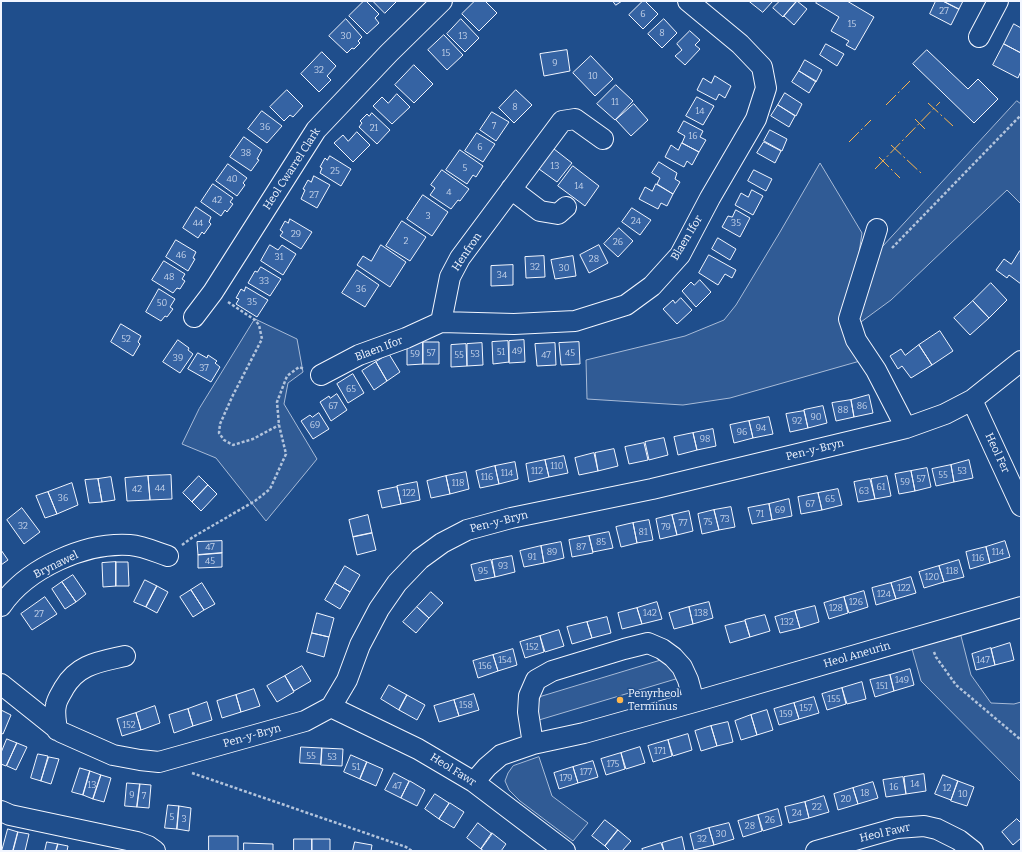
<!DOCTYPE html>
<html>
<head>
<meta charset="utf-8">
<style>
	body { margin:0 }
	#map { position:relative; width:1022px; height:852px; overflow:hidden; background:#1f4e8c; font-family:Bitter,serif }
	canvas { display:block }
	.frame { position:absolute; inset:0; border:2px solid #f2f6ff; pointer-events:none }
</style>
</head>
<body>
<div id="map">
<canvas width="1022" height="852"></canvas>
<div class="frame"></div>
</div>
<script>
const ctx = document.querySelector('canvas').getContext('2d');
ctx.lineJoin = 'round';
function paint(path, color) {
  ctx.fillStyle = color;
  ctx.fill(path, 'evenodd');
}
function strokePath(path, color, width, dash) {
  ctx.strokeStyle = color;
  ctx.lineWidth = width;
  ctx.lineCap = dash ? 'butt' : 'round';
  ctx.setLineDash(dash || []);
  ctx.stroke(path);
}
function drawText(font, color, halo, rows, align = 'center') {
  ctx.font = font + ' Bitter,serif';
  ctx.lineWidth = 3;
  ctx.setLineDash([]);
  ctx.textBaseline = 'middle';
  ctx.strokeStyle = halo;
  ctx.fillStyle = color;
  for (const [text, x, y, turn = 0] of rows) {
    ctx.save();
    ctx.translate(x, y);
    ctx.rotate((+turn || 0) * Math.PI / 180);
    ctx.textAlign = isNaN(turn) ? turn : align;
    if (halo) ctx.strokeText(text, 0, 0);
    ctx.fillText(text, 0, 0);
    ctx.restore();
  }
}
const built = new Path2D(`
	M 1017,101 L 1021,104 L 1021,204 L 1007,190 L 891,300 L 850,330 L 860,361 L 730,398 L 683,405 L 587,399 L 586,360 L 685,336 L 724,320 L 736,305 L 780,232 L 820,163 L 862,233 L 859,253 L 878,251 Z
	M 255,319 L 297,339 L 303,372 L 288,383 L 284,404 L 317,459 L 266,521 L 216,458 L 182,444 L 199,409 Z
	M 961,636 L 971,675 L 991,703 L 1014,704 L 1021,702 L 1021,782 L 921,681 L 912,649 Z
	M 662,660 L 679,678 L 539,720 L 536,711 L 540,697 Z
	M 539,757 L 552,796 L 588,823 L 573,841 L 520,801 L 509,790 L 505,781 L 508,773 L 513,766 Z`);
paint(built, '#305b95');
strokePath(built, '#a8bbd7', 1);
const building = new Path2D(`
	M 364,1 L 366,1 L 379,14 L 375,18 L 379,23 L 367,34 L 349,16 Z
	M 373,1 L 397,1 L 385,13 Z
	M 475,1 L 485,1 L 497,13 L 479,31 L 462,14 Z
	M 613,1 L 622,1 L 616,5 Z
	M 643,1 L 645,1 L 658,14 L 643,29 L 629,15 Z
	M 749,1 L 773,1 L 763,12 Z
	M 780,1 L 797,1 L 783,17 L 773,8 Z
	M 797,1 L 807,9 L 794,25 L 784,16 Z
	M 818,1 L 847,1 L 874,17 L 855,50 L 846,45 L 849,41 L 831,31 L 839,17 L 816,3 Z
	M 936,1 L 943,1 L 959,9 L 951,25 L 930,14 Z
	M 943,1 L 963,1 L 959,9 Z
	M 346,19 L 362,37 L 358,41 L 360,43 L 354,49 L 352,48 L 347,53 L 329,36 Z
	M 461,19 L 479,38 L 465,52 L 447,34 Z
	M 664,19 L 677,33 L 662,48 L 648,34 Z
	M 1014,24 L 1021,28 L 1021,53 L 1004,44 Z
	M 690,31 L 700,40 L 695,45 L 700,49 L 685,65 L 675,56 L 682,50 L 677,44 Z
	M 444,35 L 463,55 L 447,70 L 428,50 Z
	M 826,44 L 844,54 L 837,66 L 820,55 Z
	M 1004,44 L 1021,53 L 1021,71 L 1018,78 L 993,65 Z
	M 567,50 L 570,71 L 544,76 L 540,54 Z
	M 927,50 L 968,89 L 978,79 L 998,99 L 974,123 L 913,64 Z
	M 322,52 L 336,66 L 327,76 L 331,80 L 319,92 L 301,74 Z
	M 591,56 L 613,79 L 595,96 L 573,73 Z
	M 805,60 L 822,70 L 816,82 L 799,71 Z
	M 414,65 L 433,84 L 414,103 L 395,85 Z
	M 799,71 L 816,81 L 809,93 L 792,82 Z
	M 715,76 L 731,86 L 725,98 L 719,94 L 716,100 L 697,90 L 703,78 L 711,83 Z
	M 616,85 L 633,101 L 615,120 L 597,104 Z
	M 287,90 L 303,106 L 293,117 L 290,115 L 284,121 L 270,107 Z
	M 516,90 L 532,105 L 514,123 L 499,108 Z
	M 785,93 L 802,104 L 796,116 L 778,105 Z
	M 397,94 L 410,107 L 392,124 L 373,106 L 382,97 L 388,103 Z
	M 697,97 L 714,106 L 703,125 L 686,116 Z
	M 634,104 L 648,120 L 631,136 L 616,120 Z
	M 778,105 L 795,116 L 789,127 L 771,116 Z
	M 262,111 L 282,126 L 267,143 L 248,129 Z
	M 492,112 L 509,122 L 496,141 L 480,130 Z
	M 372,113 L 390,130 L 377,144 L 359,127 L 362,123 L 360,121 L 367,114 L 369,116 Z
	M 684,121 L 703,131 L 700,137 L 706,140 L 699,152 L 682,143 L 685,136 L 678,132 Z
	M 770,130 L 787,139 L 782,151 L 764,141 Z
	M 357,132 L 370,145 L 353,162 L 334,143 L 343,135 L 348,141 Z
	M 477,133 L 495,144 L 483,162 L 465,151 Z
	M 244,137 L 262,150 L 257,159 L 259,160 L 251,171 L 230,157 Z
	M 764,142 L 781,151 L 775,163 L 757,153 Z
	M 682,143 L 699,152 L 692,165 L 687,161 L 684,167 L 665,157 L 671,145 L 678,150 Z
	M 554,149 L 572,163 L 557,182 L 539,169 Z
	M 460,150 L 483,166 L 476,177 L 473,175 L 467,184 L 446,170 Z
	M 330,156 L 351,169 L 341,186 L 320,173 L 322,168 L 320,167 L 325,158 L 327,160 Z
	M 659,162 L 677,173 L 675,179 L 680,182 L 673,194 L 657,184 L 660,178 L 652,173 Z
	M 228,164 L 247,178 L 243,183 L 245,185 L 237,196 L 216,181 Z
	M 573,166 L 599,186 L 585,206 L 558,186 Z
	M 442,170 L 469,189 L 460,201 L 458,200 L 451,209 L 430,195 L 435,188 L 431,185 Z
	M 754,170 L 772,179 L 766,191 L 748,181 Z
	M 314,176 L 330,185 L 317,208 L 301,199 L 305,190 L 303,189 L 308,180 L 311,182 Z
	M 213,184 L 233,198 L 230,202 L 233,204 L 227,212 L 225,210 L 221,216 L 201,202 Z
	M 656,184 L 673,194 L 667,206 L 661,203 L 658,209 L 639,199 L 645,187 L 652,191 Z
	M 752,190 L 763,196 L 753,215 L 735,205 L 741,193 L 748,197 Z
	M 423,195 L 448,212 L 432,236 L 407,219 Z
	M 196,207 L 211,217 L 209,222 L 211,224 L 204,234 L 202,232 L 198,238 L 183,228 Z
	M 632,208 L 651,220 L 640,235 L 622,222 Z
	M 736,210 L 750,218 L 740,237 L 722,227 L 728,216 L 732,217 Z
	M 290,219 L 312,232 L 301,249 L 280,236 L 283,232 L 280,230 L 285,221 L 288,223 Z
	M 402,221 L 426,237 L 410,261 L 386,246 Z
	M 619,228 L 633,241 L 618,257 L 604,244 Z
	M 718,238 L 736,249 L 730,260 L 712,249 Z
	M 176,240 L 196,252 L 193,258 L 195,259 L 188,271 L 166,257 Z
	M 270,245 L 278,250 L 282,245 L 296,254 L 283,275 L 261,261 Z
	M 381,245 L 406,262 L 390,287 L 357,265 L 363,256 L 371,261 Z
	M 599,245 L 608,263 L 589,273 L 580,255 Z
	M 1020,251 L 1021,252 L 1021,284 L 1009,275 L 1007,278 L 996,270 L 1004,259 L 1011,264 Z
	M 709,255 L 736,270 L 732,278 L 725,274 L 718,285 L 699,273 Z
	M 544,256 L 545,277 L 526,278 L 525,257 Z
	M 573,256 L 576,276 L 555,279 L 551,260 Z
	M 164,261 L 185,274 L 182,279 L 185,281 L 180,289 L 177,288 L 173,293 L 152,280 Z
	M 513,265 L 513,285 L 491,286 L 491,266 Z
	M 261,267 L 281,279 L 270,296 L 248,283 L 255,271 L 257,272 Z
	M 357,270 L 379,285 L 365,307 L 342,293 Z
	M 700,280 L 711,292 L 696,307 L 682,291 L 691,282 L 694,285 Z
	M 991,283 L 1007,300 L 989,318 L 973,301 Z
	M 246,287 L 268,300 L 257,317 L 236,304 L 239,299 L 236,298 L 241,289 L 244,291 Z
	M 159,289 L 175,299 L 170,307 L 173,309 L 167,317 L 165,316 L 161,321 L 146,312 Z
	M 681,298 L 692,310 L 677,324 L 663,309 L 673,300 L 675,303 Z
	M 973,301 L 989,318 L 970,335 L 954,318 Z
	M 121,324 L 141,336 L 138,342 L 140,344 L 133,356 L 111,342 Z
	M 940,331 L 953,351 L 932,365 L 919,345 Z
	M 178,340 L 189,348 L 188,350 L 193,354 L 180,373 L 163,362 Z
	M 524,340 L 525,362 L 509,363 L 509,341 Z
	M 508,341 L 509,362 L 493,364 L 492,342 Z
	M 423,342 L 439,342 L 439,364 L 423,364 Z
	M 423,342 L 423,364 L 407,365 L 407,343 Z
	M 579,342 L 580,364 L 561,365 L 559,343 Z
	M 482,343 L 483,365 L 467,366 L 467,344 Z
	M 555,343 L 556,365 L 537,366 L 535,344 Z
	M 466,344 L 467,366 L 451,367 L 451,345 Z
	M 919,345 L 932,365 L 911,378 L 902,366 L 898,369 L 890,356 L 901,349 L 905,355 Z
	M 198,353 L 207,358 L 208,355 L 217,361 L 215,363 L 220,367 L 211,382 L 188,369 Z
	M 389,354 L 400,372 L 387,381 L 376,362 Z
	M 376,362 L 387,381 L 374,390 L 362,371 Z
	M 353,374 L 364,393 L 348,403 L 337,384 Z
	M 337,394 L 347,410 L 331,421 L 320,402 L 329,396 L 330,398 Z
	M 869,395 L 873,413 L 854,417 L 851,400 Z
	M 851,400 L 854,417 L 836,421 L 832,403 Z
	M 823,406 L 827,423 L 808,428 L 804,410 Z
	M 804,411 L 808,428 L 790,432 L 786,414 Z
	M 319,413 L 329,429 L 313,439 L 301,421 L 310,415 L 312,417 Z
	M 769,417 L 773,434 L 753,438 L 749,421 Z
	M 749,421 L 753,438 L 734,443 L 730,425 Z
	M 713,429 L 716,446 L 697,450 L 693,433 Z
	M 693,433 L 697,450 L 678,455 L 674,437 Z
	M 664,438 L 668,455 L 649,460 L 645,442 Z
	M 644,443 L 648,460 L 629,464 L 625,447 Z
	M 614,449 L 618,466 L 598,471 L 595,453 Z
	M 594,453 L 598,471 L 579,475 L 575,458 Z
	M 564,456 L 568,473 L 549,477 L 545,460 Z
	M 545,460 L 549,477 L 529,482 L 526,464 Z
	M 969,460 L 973,478 L 954,482 L 951,465 Z
	M 515,462 L 518,479 L 499,484 L 495,466 Z
	M 951,465 L 954,482 L 936,486 L 932,469 Z
	M 495,466 L 499,484 L 480,488 L 476,471 Z
	M 927,468 L 931,487 L 915,491 L 911,471 Z
	M 911,471 L 915,491 L 899,494 L 895,474 Z
	M 466,472 L 469,489 L 450,494 L 446,476 Z
	M 171,475 L 172,499 L 150,500 L 148,476 Z
	M 148,476 L 150,500 L 127,501 L 125,478 Z
	M 199,476 L 208,485 L 192,502 L 183,493 Z
	M 446,476 L 450,494 L 431,498 L 427,481 Z
	M 887,476 L 891,496 L 875,499 L 871,479 Z
	M 111,477 L 115,500 L 102,502 L 98,479 Z
	M 98,479 L 102,502 L 89,503 L 85,480 Z
	M 870,479 L 875,499 L 858,502 L 854,482 Z
	M 417,482 L 420,500 L 401,504 L 397,486 Z
	M 72,483 L 78,505 L 57,514 L 48,492 Z
	M 208,485 L 217,494 L 201,511 L 192,502 Z
	M 397,487 L 401,504 L 382,508 L 378,491 Z
	M 838,489 L 842,505 L 822,510 L 818,493 Z
	M 48,492 L 57,514 L 45,518 L 36,496 Z
	M 818,493 L 822,510 L 801,514 L 798,497 Z
	M 789,499 L 792,516 L 772,520 L 769,504 Z
	M 769,504 L 772,520 L 752,524 L 748,508 Z
	M 731,507 L 735,527 L 719,530 L 714,510 Z
	M 22,508 L 40,532 L 24,544 L 7,520 Z
	M 714,510 L 719,530 L 702,534 L 698,514 Z
	M 689,511 L 693,531 L 677,535 L 672,515 Z
	M 368,515 L 372,533 L 353,537 L 349,520 Z
	M 672,515 L 677,535 L 660,539 L 656,519 Z
	M 649,520 L 653,540 L 637,543 L 633,523 Z
	M 633,523 L 637,543 L 621,547 L 616,527 Z
	M 609,532 L 613,548 L 593,552 L 589,536 Z
	M 372,533 L 376,550 L 357,555 L 353,537 Z
	M 589,536 L 593,553 L 572,557 L 569,540 Z
	M 222,541 L 222,553 L 198,555 L 197,542 Z
	M 1005,541 L 1010,557 L 990,563 L 986,547 Z
	M 561,542 L 564,558 L 544,563 L 541,546 Z
	M 541,546 L 544,563 L 524,567 L 520,551 Z
	M 986,547 L 990,563 L 970,569 L 966,552 Z
	M 1,550 L 8,560 L 1,565 Z
	M 222,553 L 222,567 L 198,568 L 198,555 Z
	M 512,556 L 515,572 L 495,577 L 492,560 Z
	M 491,560 L 495,577 L 475,581 L 471,565 Z
	M 959,560 L 964,577 L 944,582 L 939,566 Z
	M 116,562 L 128,562 L 129,586 L 116,586 Z
	M 116,562 L 116,586 L 103,587 L 102,563 Z
	M 345,566 L 360,575 L 350,592 L 335,583 Z
	M 939,566 L 944,582 L 924,588 L 919,572 Z
	M 73,575 L 86,594 L 76,602 L 62,582 Z
	M 911,577 L 916,593 L 896,599 L 891,583 Z
	M 145,580 L 157,586 L 146,607 L 134,602 Z
	M 62,582 L 76,602 L 65,609 L 52,589 Z
	M 202,583 L 215,604 L 204,610 L 191,590 Z
	M 335,583 L 350,592 L 340,609 L 325,600 Z
	M 891,583 L 896,599 L 876,605 L 872,588 Z
	M 157,586 L 168,592 L 157,613 L 146,607 Z
	M 191,590 L 204,610 L 193,617 L 180,597 Z
	M 864,591 L 868,607 L 849,613 L 844,597 Z
	M 431,592 L 443,603 L 429,618 L 417,607 Z
	M 45,597 L 57,614 L 32,630 L 21,614 Z
	M 844,597 L 848,613 L 829,619 L 824,603 Z
	M 657,602 L 662,619 L 642,624 L 637,608 Z
	M 709,602 L 713,618 L 693,624 L 689,607 Z
	M 815,606 L 819,622 L 800,628 L 795,611 Z
	M 417,607 L 429,618 L 416,633 L 403,622 Z
	M 689,607 L 693,624 L 674,629 L 669,613 Z
	M 637,608 L 642,624 L 622,629 L 618,613 Z
	M 795,611 L 800,628 L 780,633 L 775,617 Z
	M 317,613 L 334,618 L 329,637 L 312,633 Z
	M 765,615 L 770,631 L 750,637 L 745,620 Z
	M 607,617 L 611,633 L 592,638 L 587,622 Z
	M 745,621 L 750,637 L 730,643 L 725,626 Z
	M 587,622 L 592,638 L 572,644 L 567,627 Z
	M 559,630 L 564,646 L 545,652 L 540,636 Z
	M 312,633 L 329,637 L 324,657 L 307,652 Z
	M 540,636 L 544,652 L 525,658 L 520,642 Z
	M 1010,643 L 1014,660 L 995,665 L 991,649 Z
	M 991,648 L 995,665 L 976,670 L 972,654 Z
	M 513,649 L 517,665 L 498,671 L 493,655 Z
	M 493,655 L 498,671 L 478,678 L 473,661 Z
	M 302,666 L 311,681 L 294,691 L 285,676 Z
	M 910,669 L 914,685 L 894,691 L 890,675 Z
	M 890,675 L 894,691 L 875,697 L 870,680 Z
	M 285,676 L 294,692 L 277,702 L 267,686 Z
	M 862,682 L 866,699 L 847,704 L 842,688 Z
	M 389,685 L 407,695 L 399,710 L 381,699 Z
	M 842,688 L 846,704 L 827,710 L 822,694 Z
	M 254,689 L 260,706 L 241,712 L 236,695 Z
	M 474,694 L 479,710 L 459,716 L 454,700 Z
	M 236,695 L 241,712 L 222,718 L 217,701 Z
	M 407,695 L 425,705 L 417,720 L 399,710 Z
	M 814,697 L 819,713 L 799,719 L 794,703 Z
	M 454,700 L 459,716 L 439,722 L 434,706 Z
	M 207,702 L 212,720 L 193,726 L 188,709 Z
	M 794,703 L 799,719 L 779,725 L 774,709 Z
	M 155,706 L 160,723 L 141,730 L 136,713 Z
	M 188,709 L 193,726 L 174,733 L 169,715 Z
	M 1,710 L 11,715 L 3,734 L 1,733 Z
	M 767,710 L 773,730 L 757,735 L 751,715 Z
	M 136,713 L 141,730 L 122,736 L 117,719 Z
	M 751,715 L 757,735 L 741,740 L 735,721 Z
	M 728,722 L 733,742 L 717,746 L 711,726 Z
	M 711,726 L 717,746 L 701,751 L 695,731 Z
	M 688,734 L 692,750 L 673,756 L 668,740 Z
	M 7,739 L 17,743 L 6,766 L 1,764 L 1,753 Z
	M 668,740 L 672,756 L 653,762 L 648,746 Z
	M 17,743 L 27,747 L 16,770 L 7,766 Z
	M 301,747 L 322,748 L 321,764 L 300,763 Z
	M 640,747 L 645,763 L 626,769 L 621,753 Z
	M 322,748 L 343,749 L 342,766 L 321,765 Z
	M 621,753 L 625,769 L 606,775 L 601,759 Z
	M 38,754 L 48,756 L 41,781 L 31,778 Z
	M 351,755 L 367,762 L 360,779 L 344,772 Z
	M 49,757 L 59,759 L 51,784 L 41,781 Z
	M 593,761 L 598,777 L 578,783 L 573,767 Z
	M 367,762 L 383,769 L 376,786 L 360,779 Z
	M 573,767 L 578,783 L 559,789 L 554,773 Z
	M 80,768 L 90,771 L 83,795 L 72,792 Z
	M 90,771 L 101,775 L 93,799 L 83,795 Z
	M 394,773 L 409,781 L 401,798 L 385,790 Z
	M 924,774 L 926,791 L 906,794 L 904,777 Z
	M 101,775 L 111,778 L 104,802 L 93,799 Z
	M 943,775 L 958,781 L 951,800 L 935,794 Z
	M 903,777 L 906,794 L 886,797 L 883,780 Z
	M 410,781 L 425,790 L 417,806 L 401,798 Z
	M 958,781 L 974,787 L 967,806 L 951,801 Z
	M 873,782 L 878,798 L 858,804 L 853,788 Z
	M 127,783 L 140,784 L 137,807 L 125,806 Z
	M 140,784 L 151,785 L 149,808 L 137,807 Z
	M 853,788 L 858,804 L 838,810 L 834,794 Z
	M 435,794 L 449,803 L 439,819 L 425,809 Z
	M 824,796 L 829,812 L 809,818 L 805,802 Z
	M 805,802 L 809,818 L 789,823 L 785,807 Z
	M 450,803 L 464,812 L 454,828 L 439,819 Z
	M 168,805 L 179,806 L 177,829 L 165,828 Z
	M 179,806 L 191,808 L 189,831 L 177,829 Z
	M 778,809 L 782,825 L 763,831 L 758,815 Z
	M 758,815 L 762,831 L 743,837 L 738,821 Z
	M 1017,819 L 1021,823 L 1021,838 L 1013,845 L 1002,832 Z
	M 605,820 L 618,830 L 605,846 L 592,836 Z
	M 478,823 L 492,834 L 481,849 L 467,838 Z
	M 729,823 L 734,839 L 714,845 L 709,828 Z
	M 709,828 L 714,845 L 694,850 L 690,834 Z
	M 8,829 L 18,832 L 13,851 L 2,851 Z
	M 618,830 L 631,841 L 622,851 L 610,851 L 605,846 Z
	M 18,832 L 29,834 L 25,851 L 13,851 Z
	M 492,833 L 506,844 L 501,851 L 484,851 L 481,849 Z
	M 209,836 L 238,836 L 238,851 L 209,851 Z
	M 682,837 L 685,851 L 664,851 L 662,843 Z
	M 294,839 L 312,839 L 312,851 L 294,851 Z
	M 312,839 L 330,839 L 330,851 L 312,851 Z
	M 47,842 L 58,844 L 56,851 L 45,851 Z
	M 355,842 L 372,845 L 371,851 L 353,851 Z
	M 244,843 L 273,844 L 273,851 L 244,851 Z
	M 661,843 L 664,851 L 643,851 L 642,849 Z
	M 58,844 L 68,846 L 67,851 L 56,851 Z`);
paint(building, '#3563a3');
strokePath(building, '#f2f6ff', 1);
const minor = new Path2D(`
	M 979,37 L 998,1
	M 511,189 L 540,211 L 558,214 L 566,207
	M 877,229 L 849,319 L 856,340 L 876,370 L 906,428
	M 194,317 L 213,292 L 316,130 L 389,53 L 442,1
	M 441,322 L 450,277 L 460,258 L 562,121 L 575,119 L 603,139
	M 321,375 L 359,355 L 406,338 L 441,322 L 514,324 L 575,321 L 626,305 L 652,286 L 680,255 L 710,198 L 756,119 L 766,88 L 762,67 L 740,44 L 688,1
	M 972,400 L 1021,506
	M 1,606 C 27,568 85,542 130,545 C 143,546 156,552 168,556
	M 1,684 L 61,732 L 113,755 L 140,760 L 159,762 L 305,721 L 331,707 L 347,680 L 360,645 L 379,609 L 397,583 L 420,559 L 442,543 L 467,530 L 511,518 L 652,489 L 906,428 L 945,414 L 972,400 L 1021,361
	M 331,707 L 418,749 L 474,782 L 565,851
	M 57,730 C 56,722 54,713 56,705 C 57,699 61,694 64,688 C 78,664 99,662 125,656
	M 533,744 L 528,712 L 529,696 L 536,680 L 552,671 L 624,649 L 648,643 L 662,649 L 673,657 L 682,667 L 688,680 L 694,702
	M 474,782 L 487,767 L 501,755 L 533,744 L 584,733 L 694,702 L 1021,607
	M 1,811 L 10,815 L 137,842 L 148,846 L 155,851
	M 816,851 L 897,828 L 924,826 L 937,829 L 959,840 L 973,851`);
strokePath(minor, '#f2f6ff', 22);
strokePath(new Path2D(`
	M 892,248 L 1021,115
	M 228,302 L 255,320 L 259,325 L 262,339 L 232,397 L 220,424 L 219,433 L 224,440 L 233,445 L 253,439 L 279,425
	M 182,545 L 193,537 L 255,501 L 270,489 L 286,454 L 279,425 L 277,402 L 287,376 L 299,367 L 304,369
	M 934,652 L 936,657 L 956,685 L 1021,740
	M 192,773 L 406,847 L 412,851`), '#b3c4dc', 2.5, [3, 2]);
strokePath(minor, '#1f4e8c', 20);
strokePath(new Path2D(`
	M 928,103 L 953,126
	M 886,105 L 910,81
	M 915,119 L 927,131
	M 849,142 L 871,120
	M 891,145 L 921,173
	M 879,157 L 900,178
	M 875,169 L 940,102`), '#ffb74d', 1, [14, 3, 2, 3]);
for (const [x, y, r, color] of [
	[620,700,4,"#ffb74d"]
]) {
  const dot = new Path2D();
  dot.arc(x, y, r, 0, 2 * Math.PI);
  ctx.fillStyle = color;
  ctx.fill(dot);
  strokePath(dot, '#1f4e8c', 1.5);
}
drawText('9px', '#c3d1e8', null, [
	["27",944,11],
	["6",643,14],
	["15",852,24],
	["8",662,33],
	["30",346,36],
	["13",463,36],
	["15",446,53],
	["9",555,63],
	["32",319,70],
	["10",593,76],
	["11",615,102],
	["8",515,107],
	["14",700,111],
	["7",494,126],
	["36",265,127],
	["21",374,128],
	["16",693,136],
	["6",480,147],
	["38",246,153],
	["13",555,166],
	["5",465,168],
	["25",335,171],
	["40",232,179],
	["14",579,186],
	["4",449,192],
	["27",314,195],
	["42",217,200],
	["3",428,216],
	["24",636,221],
	["44",198,223],
	["35",736,223],
	["29",296,234],
	["2",406,241],
	["26",618,242],
	["46",181,255],
	["31",279,257],
	["28",594,259],
	["32",535,267],
	["30",564,268],
	["34",502,275],
	["48",169,277],
	["33",264,281],
	["36",361,289],
	["35",252,302],
	["50",162,303],
	["52",126,339],
	["49",517,351],
	["51",501,352],
	["57",431,353],
	["45",570,353],
	["59",415,354],
	["53",475,354],
	["55",459,355],
	["47",546,355],
	["39",178,358],
	["37",204,368],
	["65",351,389],
	["67",333,406],
	["86",862,406],
	["88",843,410],
	["90",816,417],
	["92",797,421],
	["69",315,425],
	["94",761,428],
	["96",742,432],
	["98",705,439],
	["110",557,466],
	["112",537,471],
	["53",962,471],
	["114",507,473],
	["55",943,475],
	["116",487,477],
	["57",921,479],
	["59",905,482],
	["118",458,483],
	["61",881,487],
	["44",160,488],
	["42",137,489],
	["63",864,491],
	["122",409,493],
	["36",63,498],
	["65",830,499],
	["67",810,504],
	["69",780,510],
	["71",760,514],
	["73",725,519],
	["75",708,522],
	["77",683,523],
	["32",23,526],
	["79",666,527],
	["81",643,532],
	["85",601,542],
	["47",210,547],
	["87",581,547],
	["89",552,552],
	["114",998,552],
	["91",532,557],
	["116",978,558],
	["45",210,561],
	["93",503,566],
	["95",483,571],
	["118",952,571],
	["120",932,577],
	["122",904,588],
	["124",884,594],
	["126",856,602],
	["128",836,608],
	["142",650,613],
	["138",701,613],
	["27",39,614],
	["132",787,622],
	["152",532,647],
	["154",505,660],
	["147",983,660],
	["156",485,666],
	["149",902,680],
	["151",882,686],
	["155",834,699],
	["158",466,705],
	["157",806,708],
	["159",786,714],
	["152",129,725],
	["171",660,751],
	["55",311,756],
	["53",332,757],
	["175",613,764],
	["51",356,767],
	["177",586,772],
	["179",566,778],
	["14",915,784],
	["13",92,785],
	["47",397,786],
	["16",894,787],
	["12",947,788],
	["18",865,793],
	["10",963,794],
	["9",132,795],
	["7",144,796],
	["20",846,799],
	["22",817,807],
	["24",797,813],
	["5",172,817],
	["3",184,819],
	["26",770,820],
	["28",750,826],
	["30",721,834],
	["32",702,839]
]);
drawText('11px', '#f2f6ff', '#1f4e8c', [
	["Heol Cwarrel Clark",292,169,-57],
	["Blaen Ifor",687,238,-59],
	["Henfron",467,252,-56],
	["Blaen Ifor",379,349,-21],
	["Pen-y-Bryn",815,450,-14],
	["Heol Fer",997,453,65],
	["Pen-y-Bryn",499,522,-14],
	["Brynawel",56,565,-26],
	["Heol Aneurin",857,655,-16],
	["Pen-y-Bryn",252,736,-16],
	["Heol Fawr",453,770,32],
	["Heol Fawr",885,833,-13]
]);
drawText('11px', '#f2f6ff', '#1f4e8c', [
	["Penyrheol",628,694],
	["Terminus",628,707]
], 'left');
</script>
</body>
</html>
